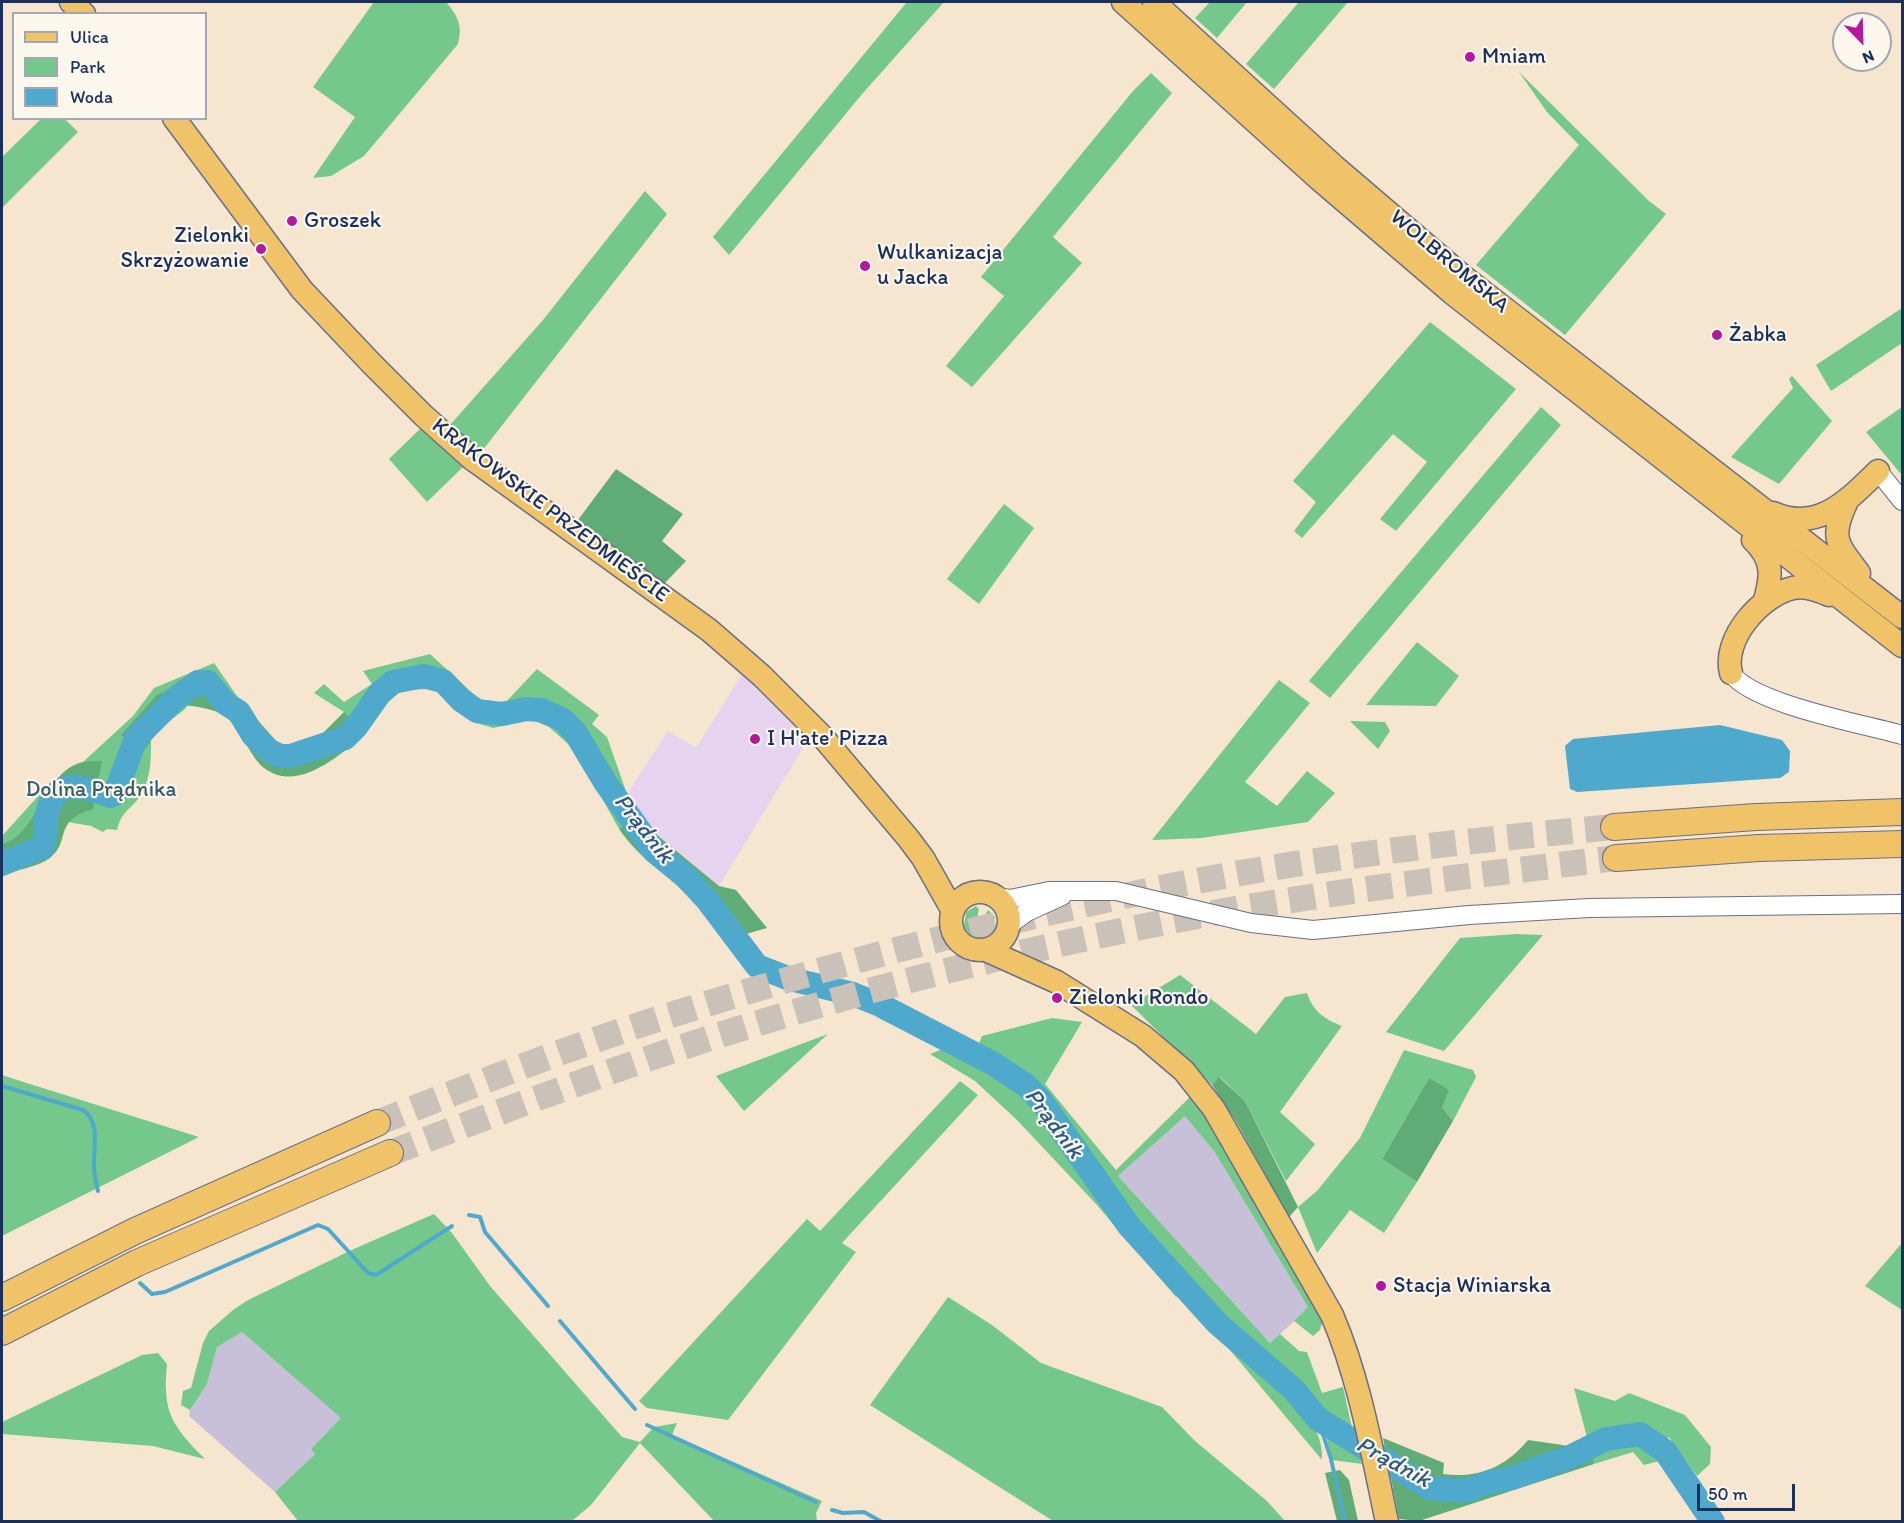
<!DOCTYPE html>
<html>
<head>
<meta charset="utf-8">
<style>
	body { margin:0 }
	#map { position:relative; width:1904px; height:1523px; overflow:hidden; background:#f6e5cf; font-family:Itim,sans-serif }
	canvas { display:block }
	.frame { position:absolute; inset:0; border:3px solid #1b2f5e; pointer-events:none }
	.legend { position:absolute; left:12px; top:12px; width:195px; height:108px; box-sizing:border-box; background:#fbf7ec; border:2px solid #a1a7b3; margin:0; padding:8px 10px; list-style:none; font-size:18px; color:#1b2f5e }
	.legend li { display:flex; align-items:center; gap:12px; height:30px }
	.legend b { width:30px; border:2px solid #a1a7b3 }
	.north { position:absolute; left:1832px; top:12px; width:60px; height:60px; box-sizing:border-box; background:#fbf7ec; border:2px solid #a1a7b3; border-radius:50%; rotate:157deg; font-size:16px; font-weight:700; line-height:24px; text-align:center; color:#1b2f5e }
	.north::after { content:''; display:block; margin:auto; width:21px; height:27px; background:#b5179e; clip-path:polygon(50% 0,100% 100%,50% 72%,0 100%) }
	.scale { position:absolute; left:1697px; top:1484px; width:98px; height:27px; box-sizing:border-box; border:3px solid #1b2f5e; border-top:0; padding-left:8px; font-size:18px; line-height:21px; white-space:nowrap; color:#1b2f5e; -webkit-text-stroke:4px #fbf7ec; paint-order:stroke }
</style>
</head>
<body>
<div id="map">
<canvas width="1904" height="1523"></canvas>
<div class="frame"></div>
<ul class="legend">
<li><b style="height:8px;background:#f1c369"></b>Ulica</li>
<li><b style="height:16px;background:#74c88b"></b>Park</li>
<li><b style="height:16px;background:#4ea9cc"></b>Woda</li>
</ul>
<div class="north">N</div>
<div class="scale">50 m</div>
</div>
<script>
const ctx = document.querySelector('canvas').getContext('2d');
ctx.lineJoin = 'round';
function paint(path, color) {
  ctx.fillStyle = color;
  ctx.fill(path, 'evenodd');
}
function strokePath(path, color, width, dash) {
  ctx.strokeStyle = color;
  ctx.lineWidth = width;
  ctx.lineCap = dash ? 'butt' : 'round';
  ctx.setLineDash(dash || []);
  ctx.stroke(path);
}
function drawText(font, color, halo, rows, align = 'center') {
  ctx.font = font + ' Itim,sans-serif';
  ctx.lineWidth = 4.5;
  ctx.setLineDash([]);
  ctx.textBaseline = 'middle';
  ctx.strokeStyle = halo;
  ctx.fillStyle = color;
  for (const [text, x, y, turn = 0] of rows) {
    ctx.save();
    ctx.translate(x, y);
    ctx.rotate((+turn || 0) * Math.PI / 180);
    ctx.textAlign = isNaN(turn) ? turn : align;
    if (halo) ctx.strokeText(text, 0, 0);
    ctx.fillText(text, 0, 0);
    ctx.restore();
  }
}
paint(new Path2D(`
	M 742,674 L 809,738 L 719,886 L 635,817 L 629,791 L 668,731 L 696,748 Z`), '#e6d3f0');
paint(new Path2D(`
	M 1185,1115 L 1214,1151 L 1309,1308 L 1270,1343 L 1118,1176 Z
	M 242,1332 L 342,1418 L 311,1449 L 315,1454 L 275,1492 L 189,1416 L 190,1410 L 207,1384 L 217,1346 Z`), '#c8c0d8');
paint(new Path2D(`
	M 374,2 L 446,2 C 458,16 463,26 458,44 L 364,156 L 331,176 L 313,178 L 355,117 L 313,87 Z
	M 907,2 L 944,2 L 863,93 L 729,255 L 713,237 Z
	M 1210,2 L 1247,2 L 1217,38 L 1195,18 Z
	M 1299,2 L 1348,2 L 1274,89 L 1246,64 Z
	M 1519,72 L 1649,201 L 1666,214 L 1565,335 L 1476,265 L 1579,145 L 1547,112 Z
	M 1151,73 L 1172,93 L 1053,237 L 1082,263 L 972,387 L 946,366 L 1004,296 L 981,277 L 1133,91 Z
	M 41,119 L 65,119 L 78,132 L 3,207 L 2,157 Z
	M 645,191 L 667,214 L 482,451 L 450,425 L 543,320 Z
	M 1902,308 L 1902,343 L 1831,391 L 1816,365 Z
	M 1430,322 L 1516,389 L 1396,531 L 1380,519 L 1427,462 L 1393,434 L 1302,538 L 1294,531 L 1316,502 L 1293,481 Z
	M 1792,376 L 1832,421 L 1779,484 L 1731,457 L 1793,388 L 1789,379 Z
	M 1541,407 L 1561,425 L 1330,698 L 1309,681 Z
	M 1902,407 L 1902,472 L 1900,473 L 1866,432 Z
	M 421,428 L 464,466 L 427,502 L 389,459 Z
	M 1004,504 L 1034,528 L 979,604 L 947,579 Z
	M 1417,642 L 1459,676 L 1436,706 L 1366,705 Z
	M 430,654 L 480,700 L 504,704 L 537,669 L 599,715 L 592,724 L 607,737 L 635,817 L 619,829 L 576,751 L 549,727 L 532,720 L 493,728 L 473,722 L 458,712 L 442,693 L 430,689 L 402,690 L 383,706 L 365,734 L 362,731 L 303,767 L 286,770 L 262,760 L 206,685 L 184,710 L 151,735 C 151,756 152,778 140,796 C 130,811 122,810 117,830 L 107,829 L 103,832 L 91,826 L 68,822 L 72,818 L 68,817 L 47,855 L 2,870 L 2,836 L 50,783 L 83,762 L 133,716 L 154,688 L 214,663 L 269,742 L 282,752 L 318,741 L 344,712 L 314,693 L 324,684 L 344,702 L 372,684 L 363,671 Z
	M 1279,680 L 1310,703 L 1245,782 L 1277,806 L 1307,771 L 1335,793 L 1308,822 L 1202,838 L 1152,840 Z
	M 1350,721 L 1385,722 L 1390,731 L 1378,749 Z
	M 976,906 L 979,909 L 977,918 L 983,919 L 988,910 L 995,917 L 992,931 L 983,937 L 971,936 L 964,926 L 966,912 Z
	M 1517,934 L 1543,935 L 1444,1051 L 1386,1032 L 1460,938 Z
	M 1180,975 L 1256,1034 L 1285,997 L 1307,993 C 1313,1011 1324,1019 1342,1026 L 1280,1112 L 1315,1144 L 1286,1181 L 1245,1101 L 1220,1077 L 1212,1085 L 1131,1005 Z
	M 1052,1018 L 1082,1022 L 1045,1084 L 1116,1170 L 1190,1097 L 1201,1110 L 1323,1320 L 1320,1330 L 1313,1336 L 1294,1321 L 1308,1307 L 1214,1151 L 1185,1116 L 1118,1176 L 1270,1343 L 1280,1334 L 1299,1351 L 1307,1352 L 1322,1393 L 1343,1387 L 1353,1433 L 1335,1424 L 1314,1408 L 1176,1268 L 1133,1216 L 1046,1095 L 1031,1080 L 978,1046 L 982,1036 Z
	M 828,1034 L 744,1111 L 716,1076 Z
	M 948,1047 L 1005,1077 L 1031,1098 L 1123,1226 L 1181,1294 L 1176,1297 L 1096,1204 L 1017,1120 L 975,1081 L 930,1054 Z
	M 1404,1050 L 1473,1070 L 1476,1077 L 1453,1121 L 1442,1107 L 1429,1078 L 1382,1159 L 1417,1182 L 1384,1233 L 1350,1210 L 1317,1253 L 1298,1207 L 1317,1191 L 1360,1138 Z
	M 2,1075 L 14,1079 L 199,1137 L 2,1236 Z
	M 960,1081 L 978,1095 L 842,1243 L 856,1252 L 728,1420 L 647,1408 L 639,1401 L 807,1219 L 820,1231 Z
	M 434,1214 L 452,1233 L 490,1286 L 622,1437 L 640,1442 L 654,1427 L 677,1423 L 672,1435 L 822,1501 L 816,1513 L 817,1521 L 714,1521 L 640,1443 L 591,1505 L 572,1521 L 298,1521 L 275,1492 L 315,1454 L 311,1449 L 341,1418 L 242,1332 L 217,1347 L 207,1384 L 190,1410 L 181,1405 L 183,1391 L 191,1388 L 203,1343 L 209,1331 L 233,1310 L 248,1300 L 356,1248 Z
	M 1902,1243 L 1902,1310 L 1865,1286 Z
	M 948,1297 L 992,1325 L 1041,1363 L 1162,1407 L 1195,1441 L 1267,1501 L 1285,1521 L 1053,1521 L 870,1405 Z
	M 1233,1345 C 1264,1370 1326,1415 1322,1460 L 1240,1362 L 1230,1350 Z
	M 158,1353 L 167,1364 C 162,1412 172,1426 205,1459 L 153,1446 L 2,1434 L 2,1422 L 142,1355 Z
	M 1574,1388 L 1615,1401 L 1629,1393 L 1685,1415 L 1711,1447 L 1710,1464 L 1697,1476 L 1669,1437 L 1663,1442 L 1670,1449 L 1663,1460 L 1644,1465 L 1633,1452 L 1594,1464 Z
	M 1326,1435 L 1358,1447 L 1362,1464 L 1332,1460 Z`), '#74c88b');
paint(new Path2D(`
	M 616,469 L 683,514 L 662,541 L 686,561 L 663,585 L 578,520 Z
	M 194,678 L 212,679 L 246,707 L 278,743 L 294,747 L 322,734 L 344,712 L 365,734 C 341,754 298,794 264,768 C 248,755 242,728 225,716 C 215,709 198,707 185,705 L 171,714 L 143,751 L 121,735 L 157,695 Z
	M 102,761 L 93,809 C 52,821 72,840 50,858 C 38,867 16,870 2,875 L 2,844 C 38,836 44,770 83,762 C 89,761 96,761 102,761 Z
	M 635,817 L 719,886 L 736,890 L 767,928 L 725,940 C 709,919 692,898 672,881 C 651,863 635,852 619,829 Z
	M 1219,1077 L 1245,1101 L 1298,1207 L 1289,1217 L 1237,1123 L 1212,1085 Z
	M 1429,1078 L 1449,1090 L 1442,1107 L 1453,1121 L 1417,1182 L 1382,1159 Z
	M 1383,1438 L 1444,1463 L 1443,1474 C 1478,1479 1506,1467 1528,1440 L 1576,1447 L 1589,1442 L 1594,1464 L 1419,1521 L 1399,1519 Z
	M 1670,1449 L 1702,1498 L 1723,1521 L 1701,1521 L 1697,1517 L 1663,1460 Z
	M 1340,1470 L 1349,1480 L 1358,1521 L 1337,1521 L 1325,1473 Z`), '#5fac77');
paint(new Path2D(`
	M 1720,725 L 1782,740 L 1790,751 L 1789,772 L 1780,778 L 1577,792 L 1570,789 L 1565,746 L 1573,739 Z`), '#4ea9cc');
strokePath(new Path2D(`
	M 2,1086 L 83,1110 C 101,1122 93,1148 94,1167 C 94,1175 96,1183 98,1191
	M 469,1215 L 480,1217 L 485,1232 L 548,1306
	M 140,1283 L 152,1294 L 165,1292 L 318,1225 L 328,1229 L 368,1273 L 376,1275 L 452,1226
	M 560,1321 L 635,1409
	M 1318,1419 L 1331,1459 L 1345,1522
	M 647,1425 L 816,1502
	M 832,1510 L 843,1513 L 864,1512 L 882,1522`), '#4ea9cc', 4);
strokePath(new Path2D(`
	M 2,864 L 43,847 C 46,836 45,825 47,815 C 54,775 85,787 110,796 L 115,794 L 136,738 L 175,699 L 198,682 L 208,682 L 225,703 L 239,712 L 253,735 L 268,750 L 280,756 L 291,756 L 345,738 L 356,727 L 380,693 L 393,682 L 423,676 L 443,681 L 461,700 L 477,711 L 502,714 L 526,709 L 542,710 L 563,720 L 575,732 L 605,782 L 654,851 L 686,877 L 708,901 L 757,966 L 790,979 L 853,994 L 880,1005 L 992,1063 L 1027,1086 L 1042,1102 L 1129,1226 L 1217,1323 L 1293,1389 L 1318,1419 L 1430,1488 L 1466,1491 L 1490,1482 L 1512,1478 L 1570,1457 L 1606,1439 L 1640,1434 L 1665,1451 L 1713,1522`), '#4ea9cc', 24);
strokePath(new Path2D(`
	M 377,1123 C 481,1082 584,1041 690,1009 C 838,963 987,925 1138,893 C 1294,859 1454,842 1614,827
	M 390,1153 C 493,1115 596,1075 701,1041 C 868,987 1040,945 1213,913 C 1346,889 1482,875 1616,858`), '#cac1b8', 26, [26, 13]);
const minor = new Path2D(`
	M 1878,471 L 1902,501
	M 1731,673 C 1752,704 1864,724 1902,735
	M 996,897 L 1010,899 L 1049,891 L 1116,891 L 1251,923 L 1313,930 L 1469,915 L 1589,908 L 1902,904
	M 1009,925 L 1027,912 L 1062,896`);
const major = new Path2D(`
	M 71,2 L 84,14
	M 1123,2 L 1320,180 L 1452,293 L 1902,646
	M 1154,2 L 1334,166 L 1464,277 L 1902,617
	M 174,118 L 302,290 L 372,364 L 423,415 L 471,458 L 709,630 L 762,676 L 821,735 L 908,838 L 923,858 L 953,911
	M 1847,501 C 1830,537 1836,543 1859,573
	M 1773,513 C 1818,533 1848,500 1878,471
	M 1753,540 C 1774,560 1772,577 1764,603
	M 1731,673 C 1722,639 1761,595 1793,588 C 1805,585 1818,590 1829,595
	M951 921a29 29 0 1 1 58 0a29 29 0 1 1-58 0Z
	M 986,950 L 1057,982 L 1143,1036 L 1184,1071 L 1214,1109 L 1332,1315 C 1360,1380 1372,1452 1387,1522`);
const highway = new Path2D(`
	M 1614,827 L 1756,817 L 1902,812
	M 1616,858 L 1759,848 L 1902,844
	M 2,1298 L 135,1231 L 377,1123
	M 2,1332 L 137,1263 L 390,1153`);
strokePath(minor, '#686f86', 20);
strokePath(major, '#686f86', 25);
strokePath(highway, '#686f86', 28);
strokePath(minor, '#fff', 18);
strokePath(major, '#f1c369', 22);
strokePath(highway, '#f1c369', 26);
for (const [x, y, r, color] of [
	[1470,57,6,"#b5179e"],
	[292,221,6,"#b5179e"],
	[261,249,6,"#b5179e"],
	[865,266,6,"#b5179e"],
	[1717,335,6,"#b5179e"],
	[755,739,6,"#b5179e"],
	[1057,998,6,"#b5179e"],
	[1381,1286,6,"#b5179e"]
]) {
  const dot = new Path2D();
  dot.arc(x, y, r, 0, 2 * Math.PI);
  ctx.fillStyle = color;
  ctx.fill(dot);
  strokePath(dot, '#fbf7ec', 2);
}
drawText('22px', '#1b2f5e', '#fbf7ec', [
	["Mniam",1482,57],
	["Groszek",304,221],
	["Zielonki",249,236,"right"],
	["Skrzyżowanie",249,261,"right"],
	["Wulkanizacja",877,253],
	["u Jacka",877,278],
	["Żabka",1729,335],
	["I H'ate' Pizza",767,739],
	["Zielonki Rondo",1069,998],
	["Stacja Winiarska",1393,1286]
], 'left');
drawText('22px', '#1b2f5e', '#fbf7ec', [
	["WOLBROMSKA",1449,262,40],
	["KRAKOWSKIE PRZEDMIEŚCIE",550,511,37]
]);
drawText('22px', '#365d6c', '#fbf7ec', [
	["Dolina Prądnika",101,790]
]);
drawText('italic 24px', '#2d5a84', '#fbf7ec', [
	["Prądnik",643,829,52],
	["Prądnik",1053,1124,53],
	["Prądnik",1393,1463,29]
]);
</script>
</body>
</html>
